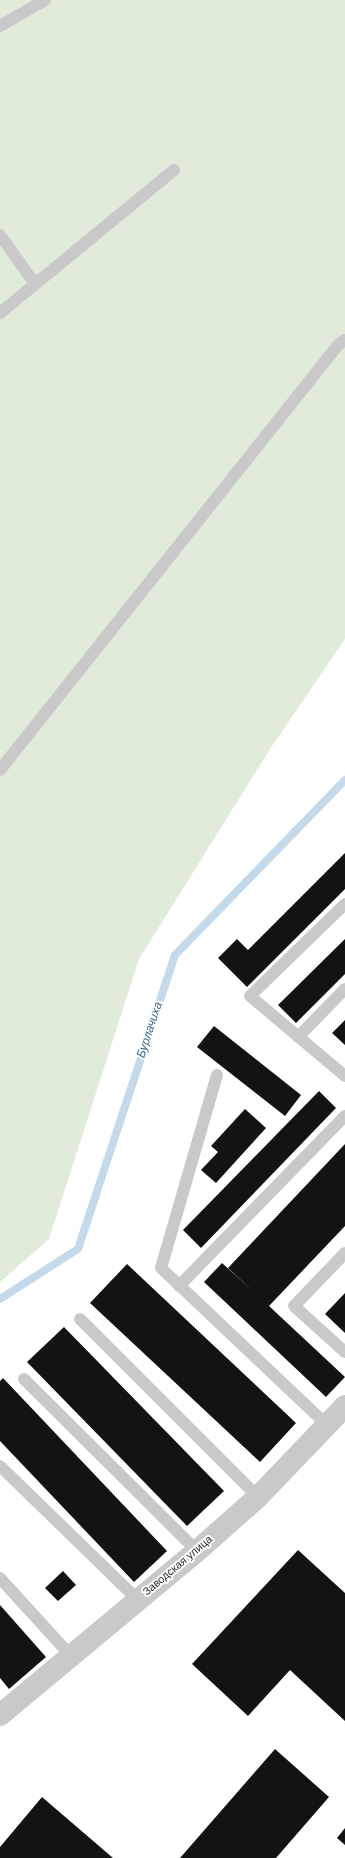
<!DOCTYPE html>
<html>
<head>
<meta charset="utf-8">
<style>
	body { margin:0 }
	canvas { display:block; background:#fff }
</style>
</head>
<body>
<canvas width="345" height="1858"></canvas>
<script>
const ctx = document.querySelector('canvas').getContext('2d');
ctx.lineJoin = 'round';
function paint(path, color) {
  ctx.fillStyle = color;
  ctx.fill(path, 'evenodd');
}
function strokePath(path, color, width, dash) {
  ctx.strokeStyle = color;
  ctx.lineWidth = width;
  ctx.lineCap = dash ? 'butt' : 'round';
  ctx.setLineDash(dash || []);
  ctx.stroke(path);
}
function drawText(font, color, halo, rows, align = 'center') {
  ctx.font = font + ' "DM Sans",sans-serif';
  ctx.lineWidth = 4;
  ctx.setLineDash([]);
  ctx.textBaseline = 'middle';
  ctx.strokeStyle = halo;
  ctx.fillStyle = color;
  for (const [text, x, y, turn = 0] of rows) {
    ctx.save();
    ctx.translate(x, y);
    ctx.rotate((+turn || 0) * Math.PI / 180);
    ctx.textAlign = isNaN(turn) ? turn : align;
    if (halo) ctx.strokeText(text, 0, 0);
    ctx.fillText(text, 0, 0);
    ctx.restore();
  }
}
paint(new Path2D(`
	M 0,0 L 345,0 L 345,639 L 270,749 L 139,959 L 49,1239 L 0,1282 Z`), '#e1ebd9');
strokePath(new Path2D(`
	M 0,1299 L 78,1249 L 175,955 L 345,780`), '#c4daeb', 8);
paint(new Path2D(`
	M 345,853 L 345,889 L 247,987 L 218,958 L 237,939 L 248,950 Z
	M 345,939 L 345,974 L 296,1023 L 278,1005 Z
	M 345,1020 L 345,1045 L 332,1033 Z
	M 214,1026 L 301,1095 L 285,1116 L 197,1047 Z
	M 319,1091 L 336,1108 L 201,1248 L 183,1230 Z
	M 245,1109 L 266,1128 L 216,1183 L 201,1170 L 218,1152 L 211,1146 Z
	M 345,1144 L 345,1226 L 269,1306 L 345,1377 L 326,1397 L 204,1282 L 222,1263 L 255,1293 L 228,1268 Z
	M 127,1264 L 296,1423 L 260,1462 L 90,1303 Z
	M 345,1293 L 345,1333 L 325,1314 Z
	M 64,1327 L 224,1491 L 187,1526 L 27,1362 Z
	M 3,1378 L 167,1551 L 134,1582 L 0,1441 L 0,1381 Z
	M 298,1550 L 345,1593 L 345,1721 L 290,1670 L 248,1716 L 192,1664 Z
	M 63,1571 L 76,1585 L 58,1601 L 45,1588 Z
	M 0,1605 L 46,1657 L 9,1689 L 0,1678 Z
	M 275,1749 L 329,1797 L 276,1858 L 180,1858 Z
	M 42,1797 L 113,1858 L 0,1858 L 0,1847 Z
	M 345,1828 L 345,1845 L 337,1838 Z`), '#131313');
strokePath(new Path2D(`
	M 0,26 L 45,0
	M 0,235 L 35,284
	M 0,313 L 174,170
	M 0,770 L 338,345 L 345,340
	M 345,904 L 250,996 L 345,1076
	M 298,1037 L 345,989
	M 217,1075 L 161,1268 L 328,1426
	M 345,1253 L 294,1306 L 345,1352
	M 179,1286 L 345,1116
	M 80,1319 L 258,1497
	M 24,1379 L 197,1551
	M 0,1466 L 138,1600
	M 0,1578 L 71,1656`), '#c9c9c9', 12);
strokePath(new Path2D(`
	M 0,1715 L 197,1551 L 258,1497 L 345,1406`), '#c9c9c9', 22);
drawText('11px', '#2c2c2c', '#fff', [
	["Заводская улица",178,1566,-40]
]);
drawText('italic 12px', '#396a8f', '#fff', [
	["Бурлачиха",150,1030,-72]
]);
</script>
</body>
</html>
